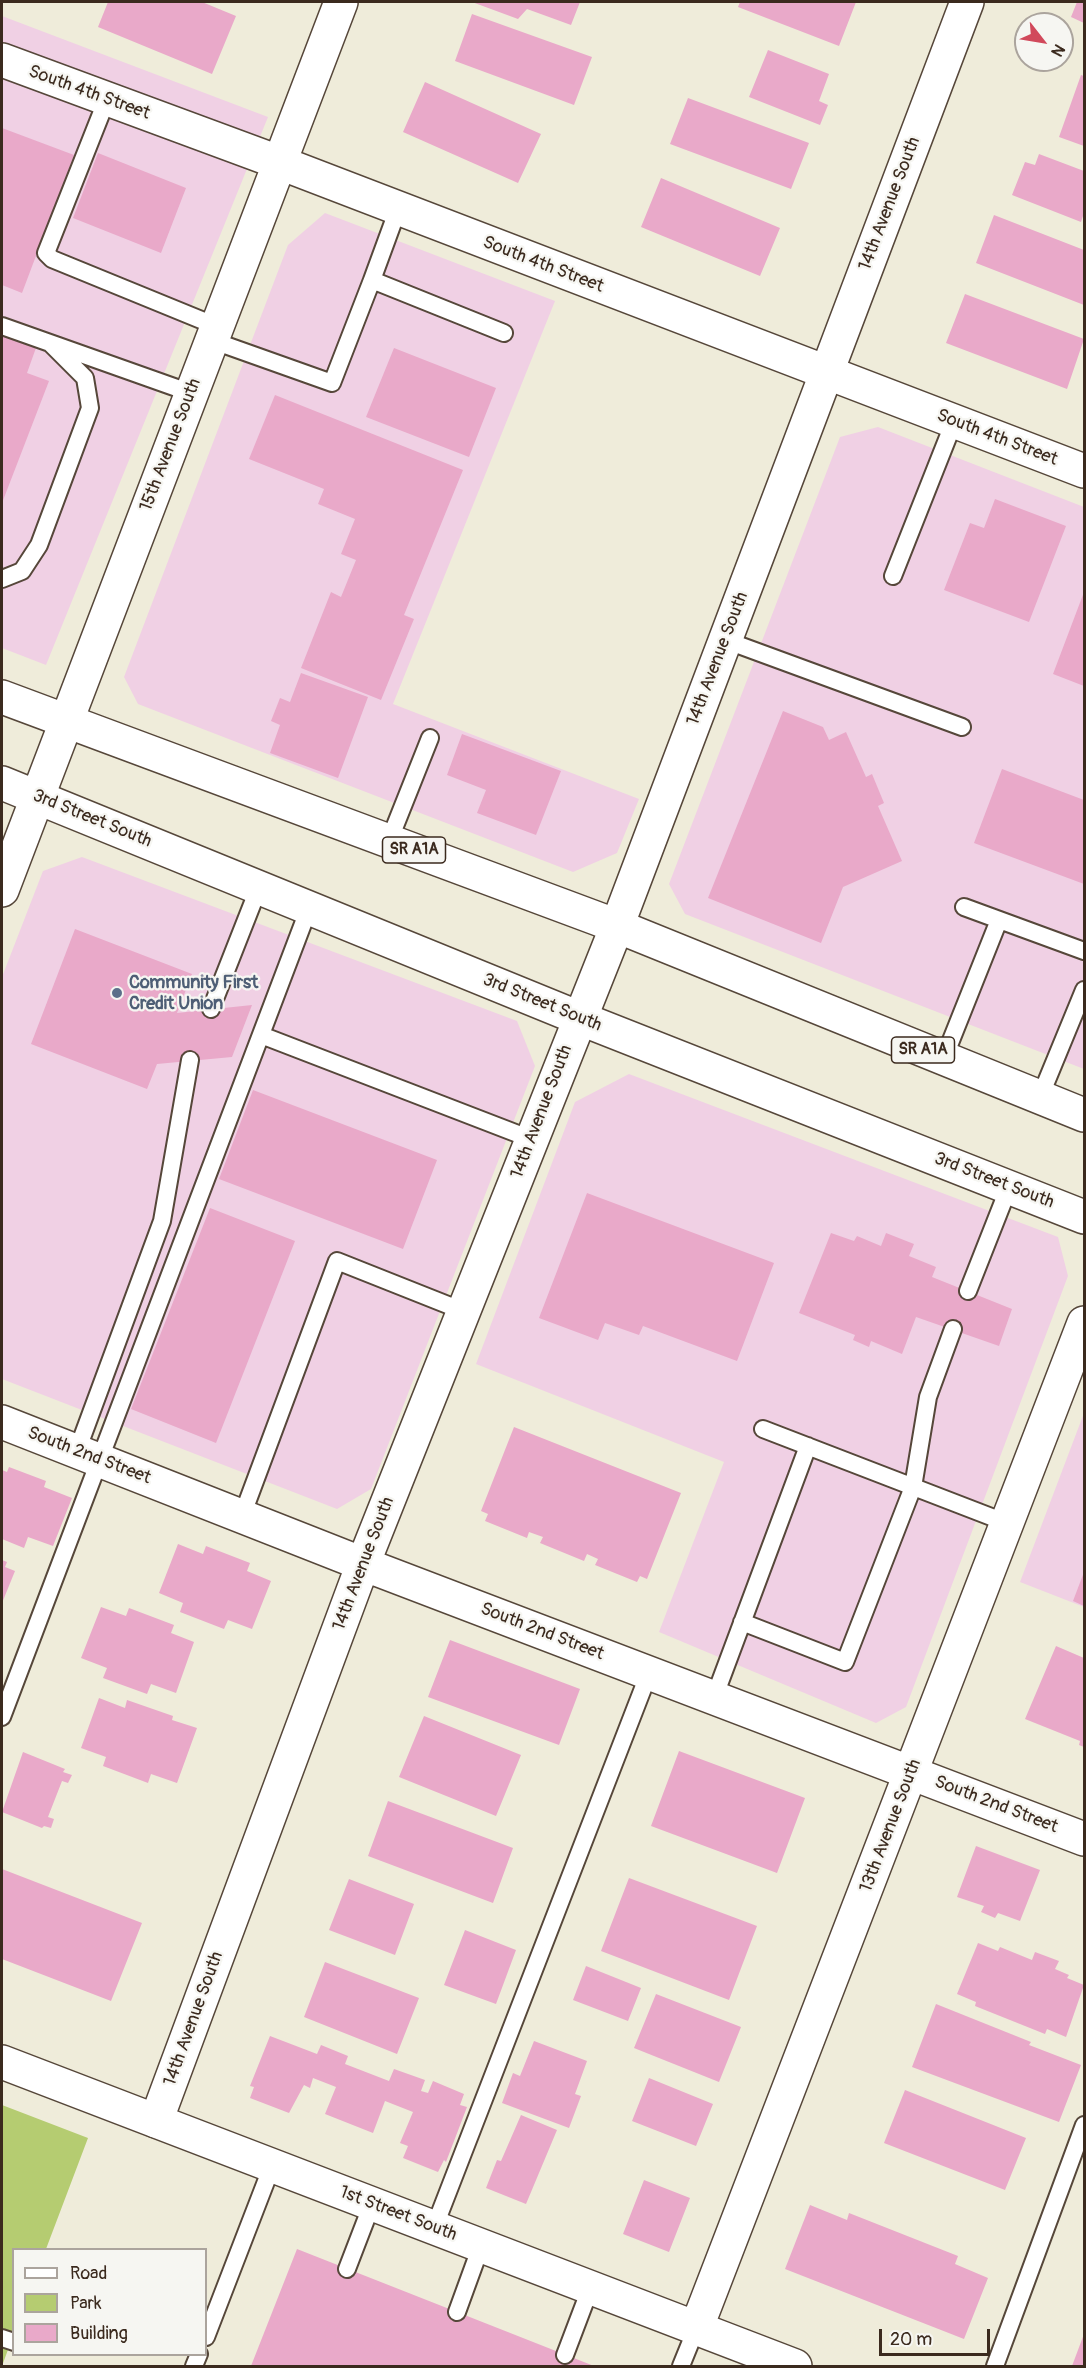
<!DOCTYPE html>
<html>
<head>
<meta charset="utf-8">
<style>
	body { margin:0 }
	#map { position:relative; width:1086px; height:2368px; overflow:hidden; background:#efecda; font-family:Pangolin,sans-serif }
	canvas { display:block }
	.frame { position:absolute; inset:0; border:3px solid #3b2a1e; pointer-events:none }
	.legend { position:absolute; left:12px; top:2248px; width:195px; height:108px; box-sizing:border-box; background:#f6f6f2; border:2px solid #aba49d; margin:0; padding:8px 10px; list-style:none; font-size:18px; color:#3b2a1e }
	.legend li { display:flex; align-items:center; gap:12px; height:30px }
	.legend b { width:30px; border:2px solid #aba49d }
	.north { position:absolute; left:1014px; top:12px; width:60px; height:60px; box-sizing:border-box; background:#f6f6f2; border:2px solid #aba49d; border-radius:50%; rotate:121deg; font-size:16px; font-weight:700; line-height:24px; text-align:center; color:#3b2a1e }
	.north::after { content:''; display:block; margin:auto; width:21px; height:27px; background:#d1495b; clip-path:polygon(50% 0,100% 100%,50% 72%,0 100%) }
	.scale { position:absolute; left:879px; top:2329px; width:111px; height:27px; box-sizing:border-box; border:3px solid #3b2a1e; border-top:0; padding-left:8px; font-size:18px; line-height:21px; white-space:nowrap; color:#3b2a1e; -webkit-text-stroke:4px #f6f6f2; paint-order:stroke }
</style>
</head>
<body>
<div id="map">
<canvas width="1086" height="2368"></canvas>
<div class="frame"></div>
<ul class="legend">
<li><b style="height:8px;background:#fff"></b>Road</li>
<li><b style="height:16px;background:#b5cc71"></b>Park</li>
<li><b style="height:16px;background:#e9a9c9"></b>Building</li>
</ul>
<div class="north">N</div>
<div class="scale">20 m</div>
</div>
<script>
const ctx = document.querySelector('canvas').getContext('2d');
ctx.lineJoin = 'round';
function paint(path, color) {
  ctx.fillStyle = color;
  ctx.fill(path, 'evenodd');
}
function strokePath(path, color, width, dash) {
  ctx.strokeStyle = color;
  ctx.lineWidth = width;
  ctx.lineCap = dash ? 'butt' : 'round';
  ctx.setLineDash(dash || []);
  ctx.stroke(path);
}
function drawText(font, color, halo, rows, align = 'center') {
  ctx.font = font + ' Pangolin,sans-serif';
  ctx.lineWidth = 4.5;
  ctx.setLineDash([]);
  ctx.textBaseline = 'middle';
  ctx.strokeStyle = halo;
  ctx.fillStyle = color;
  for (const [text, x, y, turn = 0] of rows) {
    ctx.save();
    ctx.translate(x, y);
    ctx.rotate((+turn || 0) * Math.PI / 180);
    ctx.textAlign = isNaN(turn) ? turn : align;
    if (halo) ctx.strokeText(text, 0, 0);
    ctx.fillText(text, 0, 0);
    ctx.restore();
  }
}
paint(new Path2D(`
	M 2,16 L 268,117 L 46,665 L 2,648 Z
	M 325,213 L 555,301 L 393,704 L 639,799 L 617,853 L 573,872 L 138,704 L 124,677 L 288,245 Z
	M 878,427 L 1084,507 L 1084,1069 L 685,914 L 669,884 L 840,437 Z
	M 82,857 L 517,1021 L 535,1066 L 371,1489 L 337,1509 L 2,1379 L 2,977 L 43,871 Z
	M 629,1074 L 1058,1237 L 1068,1276 L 906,1707 L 876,1723 L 659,1632 L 724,1462 L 476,1364 L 575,1102 Z
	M 1084,1413 L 1084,1607 L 1020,1582 Z`), '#f0d0e4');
paint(new Path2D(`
	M 2,2105 L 88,2138 L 46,2249 L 14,2250 L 13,2336 L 2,2366 Z`), '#b5cc71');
paint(new Path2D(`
	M 108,2 L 202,2 L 236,16 L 212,74 L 98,27 Z
	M 472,2 L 580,2 L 571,25 L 527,9 L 518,19 Z
	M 740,2 L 856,2 L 839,46 L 738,7 Z
	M 1077,2 L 1084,2 L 1084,23 L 1071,17 Z
	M 472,14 L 592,57 L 574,105 L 455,61 Z
	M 768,50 L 829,74 L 819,101 L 828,105 L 820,125 L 749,97 Z
	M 1081,75 L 1084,76 L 1084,146 L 1059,137 Z
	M 425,82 L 541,134 L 518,183 L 403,132 Z
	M 688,98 L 809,143 L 791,189 L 670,144 Z
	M 2,128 L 74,155 L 22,293 L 2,285 Z
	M 98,153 L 186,188 L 161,253 L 73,218 Z
	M 1039,154 L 1084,171 L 1084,213 L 1081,222 L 1012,195 L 1025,162 L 1035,165 Z
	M 661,178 L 780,228 L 760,276 L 641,227 Z
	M 994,215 L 1084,250 L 1084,305 L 976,263 Z
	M 965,294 L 1084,339 L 1067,389 L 946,343 Z
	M 2,332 L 37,345 L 27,373 L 49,381 L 2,503 Z
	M 394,348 L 496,388 L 469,457 L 366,417 Z
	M 275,395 L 463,470 L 404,615 L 414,619 L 381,700 L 301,668 L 331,592 L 341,597 L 356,560 L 341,554 L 355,519 L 318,504 L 324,489 L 249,459 Z
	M 995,499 L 1066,526 L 1029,622 L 944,590 L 970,523 L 984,528 Z
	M 1084,592 L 1084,686 L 1053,674 Z
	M 301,673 L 368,697 L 338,778 L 270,753 L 280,725 L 271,721 L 280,698 L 290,702 Z
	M 783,711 L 823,727 L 829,740 L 846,732 L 866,777 L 872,774 L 884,803 L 878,806 L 902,861 L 843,887 L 821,943 L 708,898 Z
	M 462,734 L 561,771 L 536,835 L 477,813 L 486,790 L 447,775 Z
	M 1002,769 L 1084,800 L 1084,884 L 974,843 Z
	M 75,929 L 192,974 L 177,1013 L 252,1005 L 232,1057 L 157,1064 L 147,1089 L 31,1044 Z
	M 253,1090 L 437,1160 L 403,1249 L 219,1179 Z
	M 587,1193 L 774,1263 L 737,1361 L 643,1326 L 639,1335 L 605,1323 L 598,1340 L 539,1318 Z
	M 210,1208 L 295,1241 L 216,1443 L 131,1409 Z
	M 831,1233 L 854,1241 L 857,1236 L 881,1246 L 886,1233 L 914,1244 L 909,1256 L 936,1267 L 932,1277 L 1012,1309 L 999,1346 L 916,1317 L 902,1354 L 871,1341 L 869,1347 L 853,1340 L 855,1335 L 799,1313 Z
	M 514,1427 L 681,1493 L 647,1579 L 640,1576 L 637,1582 L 595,1565 L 598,1559 L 587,1554 L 584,1561 L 540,1543 L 543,1537 L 529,1532 L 527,1538 L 485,1521 L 488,1514 L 481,1511 Z
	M 9,1467 L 46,1481 L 44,1487 L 72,1498 L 53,1546 L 28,1537 L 24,1548 L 2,1539 L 2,1470 L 7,1472 Z
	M 178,1544 L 203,1554 L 206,1546 L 250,1563 L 247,1571 L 271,1581 L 252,1629 L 228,1620 L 224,1629 L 180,1612 L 183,1603 L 159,1593 Z
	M 2,1560 L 7,1562 L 5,1567 L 15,1571 L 2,1603 Z
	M 1084,1572 L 1084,1606 L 1073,1601 Z
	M 101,1607 L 126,1616 L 129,1608 L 174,1625 L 171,1633 L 194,1642 L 176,1693 L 151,1684 L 147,1694 L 103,1678 L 107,1668 L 81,1658 Z
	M 450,1640 L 580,1689 L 559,1745 L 428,1697 Z
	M 1056,1646 L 1084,1658 L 1084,1747 L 1079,1745 L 1080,1741 L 1025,1719 Z
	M 99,1698 L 125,1708 L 127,1700 L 173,1716 L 172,1720 L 197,1728 L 177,1783 L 151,1774 L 148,1783 L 103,1766 L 106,1757 L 81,1748 Z
	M 424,1716 L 521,1755 L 496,1816 L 399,1777 Z
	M 679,1751 L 805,1798 L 777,1873 L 651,1826 Z
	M 23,1752 L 65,1769 L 63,1772 L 72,1775 L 68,1783 L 62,1781 L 48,1817 L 54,1819 L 51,1828 L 44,1826 L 42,1828 L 2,1812 Z
	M 388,1801 L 513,1848 L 493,1903 L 368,1856 Z
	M 976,1846 L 1040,1870 L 1020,1921 L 998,1913 L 995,1918 L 981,1912 L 984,1906 L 957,1897 Z
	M 2,1869 L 142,1923 L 111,2001 L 2,1959 Z
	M 629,1878 L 757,1926 L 729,2000 L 601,1951 Z
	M 349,1879 L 414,1904 L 395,1955 L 329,1930 Z
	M 465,1930 L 516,1950 L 496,2004 L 444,1985 Z
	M 978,1943 L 998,1951 L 1000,1947 L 1032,1960 L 1035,1952 L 1059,1961 L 1055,1969 L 1069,1975 L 1067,1978 L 1084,1985 L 1066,2037 L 1047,2029 L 1045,2034 L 975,2006 L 976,2002 L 957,1994 Z
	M 325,1962 L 419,1998 L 397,2054 L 304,2017 Z
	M 586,1966 L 641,1988 L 628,2021 L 573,2000 Z
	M 656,1994 L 741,2027 L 719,2082 L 634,2048 Z
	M 936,2004 L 1031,2042 L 1029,2045 L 1081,2065 L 1059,2122 L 912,2067 Z
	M 270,2036 L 317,2054 L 321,2045 L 348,2056 L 345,2064 L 389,2081 L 394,2069 L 425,2080 L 421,2091 L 428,2093 L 433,2081 L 464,2094 L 460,2105 L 467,2107 L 446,2162 L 444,2160 L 438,2172 L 403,2158 L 408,2146 L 400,2143 L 413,2112 L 385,2101 L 373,2133 L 325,2114 L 336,2087 L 313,2078 L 310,2088 L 304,2085 L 289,2113 L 250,2098 L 254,2087 L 250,2086 Z
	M 534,2041 L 587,2061 L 575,2094 L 581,2096 L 569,2128 L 502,2103 L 513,2073 L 520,2076 Z
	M 649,2078 L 713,2104 L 696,2146 L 632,2121 Z
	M 905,2090 L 1026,2138 L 1005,2190 L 884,2143 Z
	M 521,2115 L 557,2130 L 526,2204 L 486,2188 L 497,2160 L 501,2161 Z
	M 644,2180 L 690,2198 L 669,2252 L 623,2234 Z
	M 810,2205 L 847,2220 L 849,2213 L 958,2256 L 955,2264 L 988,2278 L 964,2339 L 785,2269 Z
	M 297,2249 L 457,2312 L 594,2366 L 251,2366 Z
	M 1084,2334 L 1084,2366 L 1072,2366 Z`), '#e9a9c9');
const lane = new Path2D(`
	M 107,99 L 46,253 L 52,259 L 216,326
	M 372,280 L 398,209
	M 2,326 L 191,393
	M 211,340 L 332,383 L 372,280 L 504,333
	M 893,576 L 954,422
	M 2,579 L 22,571 L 39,545 L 90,408 L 85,378 L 51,344
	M 725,640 L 962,727
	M 389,841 L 430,738
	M 964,907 L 1084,951
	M 211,1009 L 259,887
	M 261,1035 L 531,1139
	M 944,1058 L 999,920
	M 1040,1097 L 1084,990
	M 968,1291 L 1009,1187
	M 763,1429 L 1007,1523
	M 77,1451 L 162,1221 L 190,1060
	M 242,1516 L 337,1261 L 463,1311
	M 742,1622 L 845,1662 L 913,1487 L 928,1397 L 953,1329
	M 714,1698 L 808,1446
	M 2,1717 L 309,908
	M 434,2228 L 649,1673
	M 347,2269 L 372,2204
	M 457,2312 L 481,2246
	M 206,2337 L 272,2166
	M 2,2338 L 14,2342
	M 565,2355 L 590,2289
	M 194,2366 L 199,2354
	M 681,2366 L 696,2329
	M 995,2366 L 1084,2125`);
const street = new Path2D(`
	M 2,60 L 278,162 L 1084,471
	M 2,890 L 341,2
	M 2,1422 L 363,1564 L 1084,1839
	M 156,2121 L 363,1564 L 617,926 L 967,2`);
const secondary = new Path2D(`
	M 2,2062 L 795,2366
	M 696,2329 L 1084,1323`);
const primary = new Path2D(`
	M 2,697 L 617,926 L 1084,1115
	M 2,783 L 579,1018 L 1084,1217`);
strokePath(lane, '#56473a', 20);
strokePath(street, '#56473a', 36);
strokePath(secondary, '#56473a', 36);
strokePath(primary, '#56473a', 36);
strokePath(lane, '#fff', 16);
strokePath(street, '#fff', 33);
strokePath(secondary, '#fff', 33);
strokePath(primary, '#fff', 33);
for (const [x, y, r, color] of [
	[117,993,6,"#5c6f8a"]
]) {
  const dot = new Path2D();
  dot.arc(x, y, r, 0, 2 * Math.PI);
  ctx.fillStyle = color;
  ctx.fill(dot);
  strokePath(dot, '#f6f6f2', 2);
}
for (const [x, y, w] of [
	[414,850,63],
	[923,1050,63]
]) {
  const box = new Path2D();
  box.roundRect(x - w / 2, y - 13, w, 26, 4.5);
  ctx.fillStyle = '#f6f6f2';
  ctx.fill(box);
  strokePath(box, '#3b2a1e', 1.5);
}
drawText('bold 16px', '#3b2a1e', null, [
	["SR A1A",414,850],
	["SR A1A",923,1050]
]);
drawText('18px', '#3b2a1e', '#f6f6f2', [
	["South 4th Street",89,93,20],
	["14th Avenue South",890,204,-69],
	["South 4th Street",543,265,21],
	["South 4th Street",997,438,21],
	["15th Avenue South",171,445,-69],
	["14th Avenue South",718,659,-69],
	["3rd Street South",92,819,22],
	["3rd Street South",542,1003,22],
	["14th Avenue South",542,1112,-69],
	["3rd Street South",994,1181,21],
	["South 2nd Street",89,1456,21],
	["14th Avenue South",364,1564,-69],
	["South 2nd Street",542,1632,21],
	["South 2nd Street",996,1805,21],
	["13th Avenue South",891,1826,-69],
	["14th Avenue South",194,2019,-70],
	["1st Street South",398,2214,21]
]);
drawText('bold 18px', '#4e5e75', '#f6f6f2', [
	["Community First",129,983],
	["Credit Union",129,1004]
], 'left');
</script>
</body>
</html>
